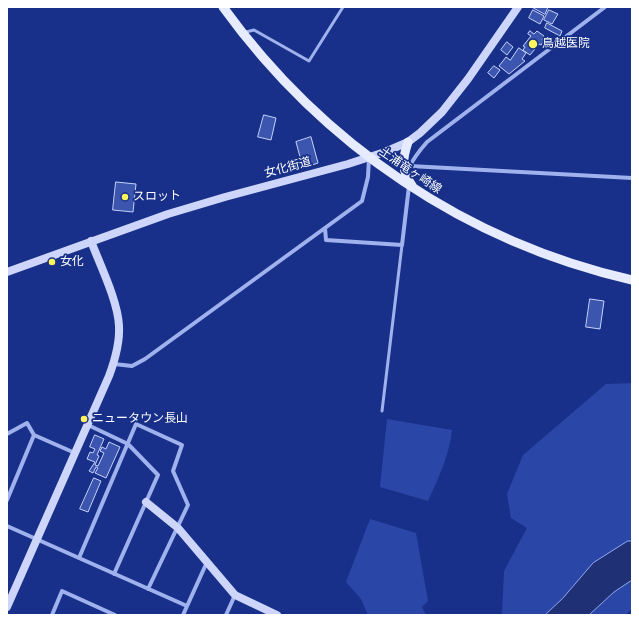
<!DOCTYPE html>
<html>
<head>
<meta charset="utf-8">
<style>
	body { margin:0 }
	#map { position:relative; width:639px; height:622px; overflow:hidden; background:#183089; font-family:Poppins,sans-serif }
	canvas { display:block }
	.frame { position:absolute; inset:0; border:8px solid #fff; pointer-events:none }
</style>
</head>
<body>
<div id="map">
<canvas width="639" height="622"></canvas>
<div class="frame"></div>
</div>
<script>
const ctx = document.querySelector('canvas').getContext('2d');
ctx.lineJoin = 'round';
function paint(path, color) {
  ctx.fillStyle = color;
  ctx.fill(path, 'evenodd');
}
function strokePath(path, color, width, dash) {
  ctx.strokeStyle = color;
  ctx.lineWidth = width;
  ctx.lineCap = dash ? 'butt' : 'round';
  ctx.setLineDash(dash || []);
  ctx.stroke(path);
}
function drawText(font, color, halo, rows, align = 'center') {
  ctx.font = font + ' Poppins,"Noto Sans JP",sans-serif';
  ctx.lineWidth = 3.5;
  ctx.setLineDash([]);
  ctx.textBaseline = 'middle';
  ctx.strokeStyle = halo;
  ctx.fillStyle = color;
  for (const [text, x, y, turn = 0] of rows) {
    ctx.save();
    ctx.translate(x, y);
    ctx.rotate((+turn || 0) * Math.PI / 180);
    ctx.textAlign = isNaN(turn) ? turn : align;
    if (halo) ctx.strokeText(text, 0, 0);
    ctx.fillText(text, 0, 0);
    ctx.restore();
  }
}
paint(new Path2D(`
	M 632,383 L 632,541 L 628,541 L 545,615 L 502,615 L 504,571 L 527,528 L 511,518 L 507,494 L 523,455 L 606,384 Z
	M 387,419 L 452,430 C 450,453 438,480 428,501 L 380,487 Z
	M 370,519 L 416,533 L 428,601 L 422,607 L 426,615 L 368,615 L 361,599 L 346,582 Z
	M 632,580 L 632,609 L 625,615 L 589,615 L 614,592 Z`), '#2a47a7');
const water = new Path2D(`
	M 628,541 L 632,541 L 632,580 L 614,592 L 589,615 L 545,615 L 563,598 L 593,563 Z`);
paint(water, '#1f3174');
strokePath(water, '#92a9f0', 1);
const building = new Path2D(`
	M 532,7 L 548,7 L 545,14 Z
	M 533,10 L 544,16 L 540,24 L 529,18 Z
	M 549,10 L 558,14 L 552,24 L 544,20 Z
	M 547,23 L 562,31 L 560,36 L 545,28 Z
	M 530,31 L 534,34 L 537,31 L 544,36 L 542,40 L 544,41 L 541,45 L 539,44 L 530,55 L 523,50 L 525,47 L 523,46 L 531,36 L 528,34 Z
	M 507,42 L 513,47 L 507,55 L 501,50 Z
	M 519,48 L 526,53 L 522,59 L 525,61 L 509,74 L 499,66 L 506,57 L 510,60 Z
	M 494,66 L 500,70 L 494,78 L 488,73 Z
	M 264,115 L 276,118 L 271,140 L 258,137 Z
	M 311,137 L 318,163 L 303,168 L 296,142 Z
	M 116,182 L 136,184 L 133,212 L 113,210 Z
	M 590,299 L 604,301 L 600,329 L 586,327 Z
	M 95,435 L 104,439 L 97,455 L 99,456 L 95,465 L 98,466 L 104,453 L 100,451 L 102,447 L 106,449 L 109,442 L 120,447 L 106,478 L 95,473 L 98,468 L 96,467 L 93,473 L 89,471 L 95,462 L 87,459 L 90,452 L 93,453 L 95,449 L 90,447 Z
	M 94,478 L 101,481 L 88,512 L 80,509 Z`);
paint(building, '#3c56b0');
strokePath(building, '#c6d2fa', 1);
strokePath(new Path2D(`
	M 246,32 L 254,30 L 309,61 L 343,7
	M 382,411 L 402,245`), '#a0b2ee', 3);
strokePath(new Path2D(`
	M 605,7 L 427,142 C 420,150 414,157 410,166 L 632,178
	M 325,228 L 326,240 L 402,245 L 409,186
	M 114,364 L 132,366 L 145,359 L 362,201 L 368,177 L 369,158
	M 88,425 L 128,444 L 158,475 L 114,574
	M 7,434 L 27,423 L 34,435 L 75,453
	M 7,500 L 34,435
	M 7,526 L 187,606
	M 79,558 L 136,424 L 182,445 L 173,471 L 188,505 L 148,589
	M 52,615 L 62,591 L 115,615
	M 183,615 L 207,562
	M 226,615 L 235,595`), '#a0b2ee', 4);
strokePath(new Path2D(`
	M 7,272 L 168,214 L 225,197 L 348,164 L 385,152 L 408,142 L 420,133 L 442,112 L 468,79 L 518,7
	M 146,502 L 178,528 L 235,595 L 277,615
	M 7,607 L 109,376 C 115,360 120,344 119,326 C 118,301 100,265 91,241`), '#cdd6fa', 8);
strokePath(new Path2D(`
	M 223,7 C 323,145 466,242 632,280
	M 408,142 C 402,160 401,170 413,187`), '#e6ebff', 9);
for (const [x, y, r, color] of [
	[533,44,5,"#fff45c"],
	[125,197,4,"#fff45c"],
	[52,262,4,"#fff45c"],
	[84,419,4,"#fff45c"]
]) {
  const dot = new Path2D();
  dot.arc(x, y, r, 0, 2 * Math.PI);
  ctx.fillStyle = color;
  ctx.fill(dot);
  strokePath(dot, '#183089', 1.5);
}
drawText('12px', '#fff', '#183089', [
	["鳥越医院",542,44],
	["スロット",133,197],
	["女化",60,262],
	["ニュータウン長山",92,419]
], 'left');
drawText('12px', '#fff', '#183089', [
	["女化街道",288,168,-15],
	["土浦竜ヶ崎線",410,171,34]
]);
</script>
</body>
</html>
